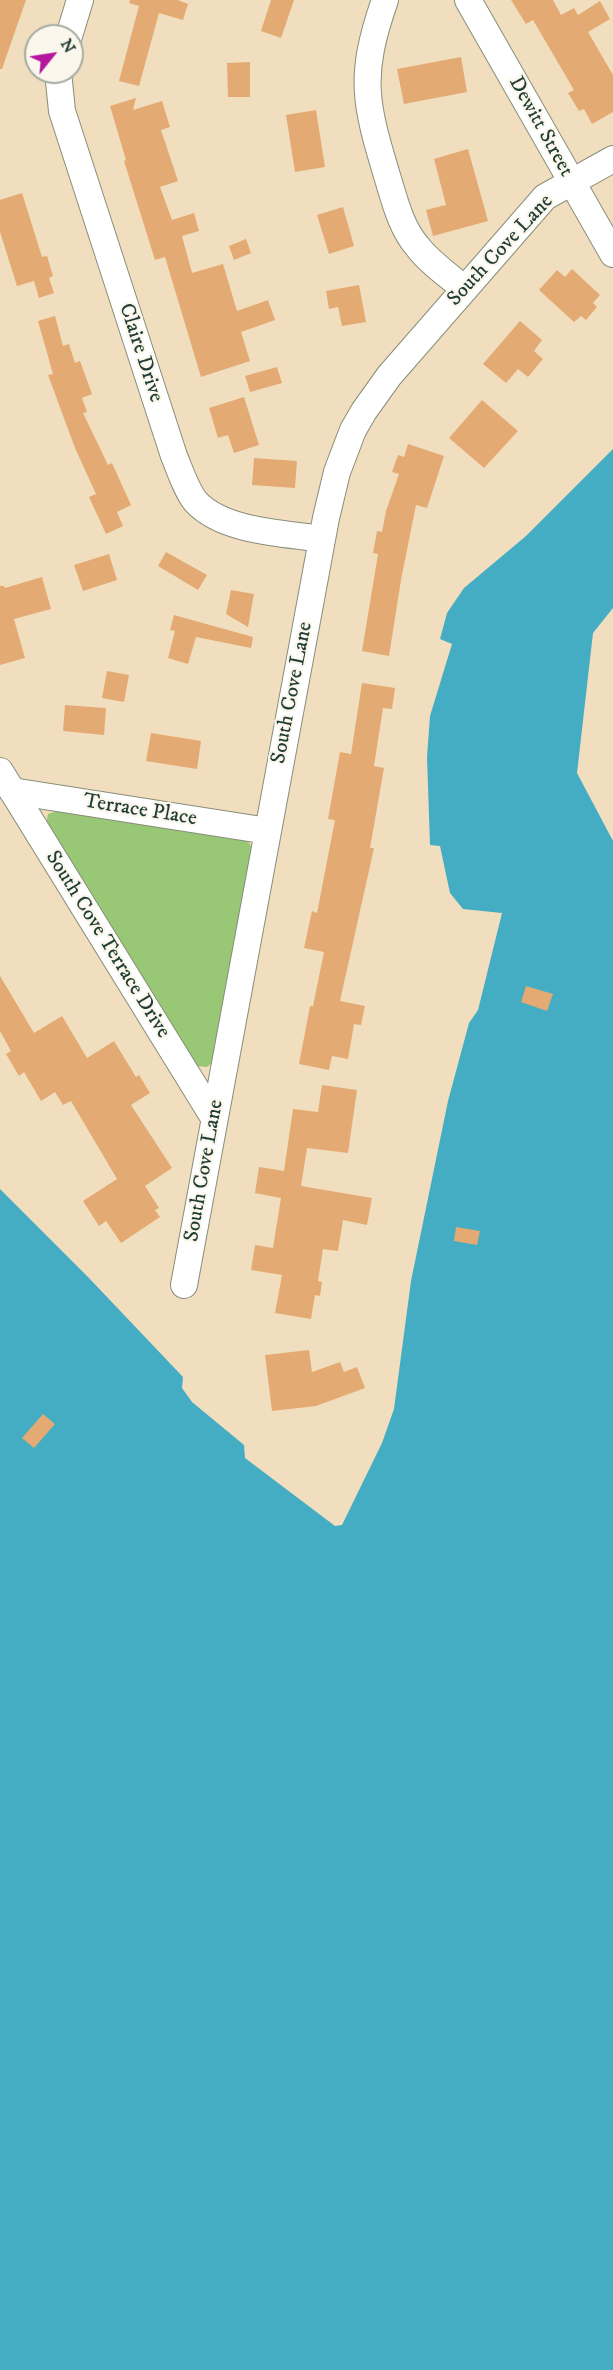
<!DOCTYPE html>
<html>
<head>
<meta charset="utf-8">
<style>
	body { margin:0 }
	#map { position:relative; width:613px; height:2370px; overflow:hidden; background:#f1debe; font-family:"IM FELL DW Pica",serif }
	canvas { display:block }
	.north { position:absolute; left:24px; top:24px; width:60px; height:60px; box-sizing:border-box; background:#fbf7ec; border:2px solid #a3ada2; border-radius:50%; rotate:60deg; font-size:16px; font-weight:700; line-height:24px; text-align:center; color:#1f3d34 }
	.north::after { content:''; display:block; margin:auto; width:21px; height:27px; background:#b5179e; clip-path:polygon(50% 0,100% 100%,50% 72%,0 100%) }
</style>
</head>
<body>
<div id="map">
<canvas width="613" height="2370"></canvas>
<div class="north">N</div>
</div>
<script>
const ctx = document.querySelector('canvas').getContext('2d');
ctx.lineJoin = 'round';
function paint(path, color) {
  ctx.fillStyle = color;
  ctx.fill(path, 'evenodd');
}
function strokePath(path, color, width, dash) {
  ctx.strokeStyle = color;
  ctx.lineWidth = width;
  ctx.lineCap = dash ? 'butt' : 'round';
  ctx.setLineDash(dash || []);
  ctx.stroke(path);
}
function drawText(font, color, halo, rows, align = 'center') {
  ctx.font = font + ' "IM FELL DW Pica",serif';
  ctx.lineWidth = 4.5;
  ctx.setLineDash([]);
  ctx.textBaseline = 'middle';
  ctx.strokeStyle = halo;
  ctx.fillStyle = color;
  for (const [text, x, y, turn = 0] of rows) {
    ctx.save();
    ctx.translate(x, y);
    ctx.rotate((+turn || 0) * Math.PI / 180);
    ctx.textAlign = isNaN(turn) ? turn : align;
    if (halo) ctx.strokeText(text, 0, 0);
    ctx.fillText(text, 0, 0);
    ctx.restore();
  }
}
paint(new Path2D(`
	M 57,811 L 245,839 L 250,844 L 252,850 L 213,1062 L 207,1067 L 196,1066 L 46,824 L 48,814 Z`), '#98c776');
paint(new Path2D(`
	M 613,449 L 613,608 L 593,633 L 577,773 L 613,841 L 613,2370 L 0,2370 L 0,1189 L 88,1277 L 183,1377 L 182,1388 L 192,1402 L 244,1445 L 245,1458 L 335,1526 L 342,1525 L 382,1443 L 394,1409 L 411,1281 L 448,1101 L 469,1023 L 478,1010 L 502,913 L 463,909 L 450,893 L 440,846 L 430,845 L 427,757 L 430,716 L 452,644 L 440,639 L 447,613 L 464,588 L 526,536 Z`), '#44adc3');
paint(new Path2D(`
	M 0,0 L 26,0 L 2,69 L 0,69 Z
	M 130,0 L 178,0 L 188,4 L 183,20 L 159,13 L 139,86 L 119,81 L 139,6 L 129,3 Z
	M 271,0 L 294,0 L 281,38 L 261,31 Z
	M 511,0 L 553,0 L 561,15 L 574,8 L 578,15 L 600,1 L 610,19 L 588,32 L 613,75 L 613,112 L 592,124 L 584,109 L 579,111 L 568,93 L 574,90 L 533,20 L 526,24 Z
	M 461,57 L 467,92 L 404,104 L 397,69 Z
	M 250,62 L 250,97 L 228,97 L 227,63 Z
	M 136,98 L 133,110 L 162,101 L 170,127 L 161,130 L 178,181 L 160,187 L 172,220 L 194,213 L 199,231 L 182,236 L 192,273 L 223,264 L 237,311 L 268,300 L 275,320 L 241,332 L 250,361 L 201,377 L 165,257 L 155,260 L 124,161 L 126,160 L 110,106 Z
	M 316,110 L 325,167 L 295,172 L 286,115 Z
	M 468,149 L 488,221 L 433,236 L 426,210 L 446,205 L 434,159 Z
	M 22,193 L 42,257 L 47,256 L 53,276 L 49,278 L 54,293 L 39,298 L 34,281 L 17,286 L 0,232 L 0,200 Z
	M 343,207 L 354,246 L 329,254 L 317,215 Z
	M 246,239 L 251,253 L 234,260 L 229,246 Z
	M 572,269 L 600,295 L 593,303 L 597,307 L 586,320 L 581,316 L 574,322 L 539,290 L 557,270 L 565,277 Z
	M 359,285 L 366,322 L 342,326 L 338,307 L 329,309 L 326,291 Z
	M 55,316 L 63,346 L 69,344 L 75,363 L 80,361 L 92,394 L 82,398 L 87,412 L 83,413 L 108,465 L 112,463 L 131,505 L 117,512 L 123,526 L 106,534 L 89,497 L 96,494 L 75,448 L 48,375 L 53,374 L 38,321 Z
	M 520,321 L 542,340 L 534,351 L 543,359 L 528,377 L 518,369 L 506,383 L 483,364 Z
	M 277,367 L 282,383 L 250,392 L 245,376 Z
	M 244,397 L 259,445 L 234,453 L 228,435 L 218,438 L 209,408 Z
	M 482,400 L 518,431 L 484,468 L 449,438 Z
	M 408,444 L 444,456 L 427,508 L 416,505 L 401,580 L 389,656 L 362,651 L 378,554 L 373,553 L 377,531 L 382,532 L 386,511 L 399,474 L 392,472 L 398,455 L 404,457 Z
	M 254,458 L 297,461 L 295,488 L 252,485 Z
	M 166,552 L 207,575 L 198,590 L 158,566 Z
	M 109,554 L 117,580 L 83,591 L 74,565 Z
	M 42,577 L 51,609 L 14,619 L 25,658 L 0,665 L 0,586 L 4,586 L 5,588 Z
	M 231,590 L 254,594 L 248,627 L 226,614 Z
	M 174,615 L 253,637 L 251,648 L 196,637 L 188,664 L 168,658 L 175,631 L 170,630 Z
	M 107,671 L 129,675 L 124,702 L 102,698 Z
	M 362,683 L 395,688 L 392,709 L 383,708 L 374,766 L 384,768 L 370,848 L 374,848 L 340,1001 L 365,1006 L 361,1025 L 354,1024 L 348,1059 L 332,1056 L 329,1070 L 299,1064 L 310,1006 L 313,1006 L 324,952 L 304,948 L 312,911 L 317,913 L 335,820 L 328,819 L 340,752 L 351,754 Z
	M 65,705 L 106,708 L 104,735 L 63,731 Z
	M 151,733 L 201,741 L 197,769 L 146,761 Z
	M 0,976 L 34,1033 L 62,1016 L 87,1058 L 114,1041 L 136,1077 L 139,1075 L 150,1093 L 131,1105 L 172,1168 L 145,1186 L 159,1208 L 155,1210 L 160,1217 L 121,1243 L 106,1221 L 99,1226 L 83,1201 L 117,1179 L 71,1101 L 63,1105 L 55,1092 L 41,1101 L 24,1072 L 19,1076 L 6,1054 L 11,1051 L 0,1031 Z
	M 526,986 L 553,994 L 547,1011 L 521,1002 Z
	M 322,1085 L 357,1090 L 348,1153 L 307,1148 L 301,1186 L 372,1198 L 367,1225 L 343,1220 L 338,1251 L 323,1249 L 318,1281 L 322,1282 L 320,1296 L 315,1295 L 311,1319 L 275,1313 L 282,1275 L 251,1270 L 255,1245 L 273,1248 L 281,1198 L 255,1193 L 259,1167 L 284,1171 L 293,1109 L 318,1112 Z
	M 456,1227 L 480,1231 L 477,1245 L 454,1241 Z
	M 309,1350 L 312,1372 L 340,1362 L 344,1372 L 357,1367 L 365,1388 L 316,1406 L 272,1411 L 265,1355 Z
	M 43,1414 L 55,1424 L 34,1448 L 22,1438 Z`), '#e3ab73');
const minor = new Path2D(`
	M 385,0 C 358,77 365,103 388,179 C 395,202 401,227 417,246 C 430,263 449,276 465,289
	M 468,0 L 613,254
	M 69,36 L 80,0
	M 58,72 L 62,111 L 174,456 C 180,470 186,490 196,502 C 224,532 284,533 322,539
	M 0,771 L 214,1118
	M 12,791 L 268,831
	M 184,1285 L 326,518 L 337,472 L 353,430 L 364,411 L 389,376 L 545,197 L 613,159`);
strokePath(minor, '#888e79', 28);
strokePath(minor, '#fff', 26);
drawText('21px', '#1f3d34', '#fbf7ec', [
	["Dewitt Street",540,127,61],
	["South Cove Lane",501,251,-47],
	["Claire Drive",140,353,72],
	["South Cove Lane",293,693,-79],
	["Terrace Place",140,811,9],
	["South Cove Terrace Drive",107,945,58],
	["South Cove Lane",205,1171,-80]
]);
</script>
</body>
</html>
